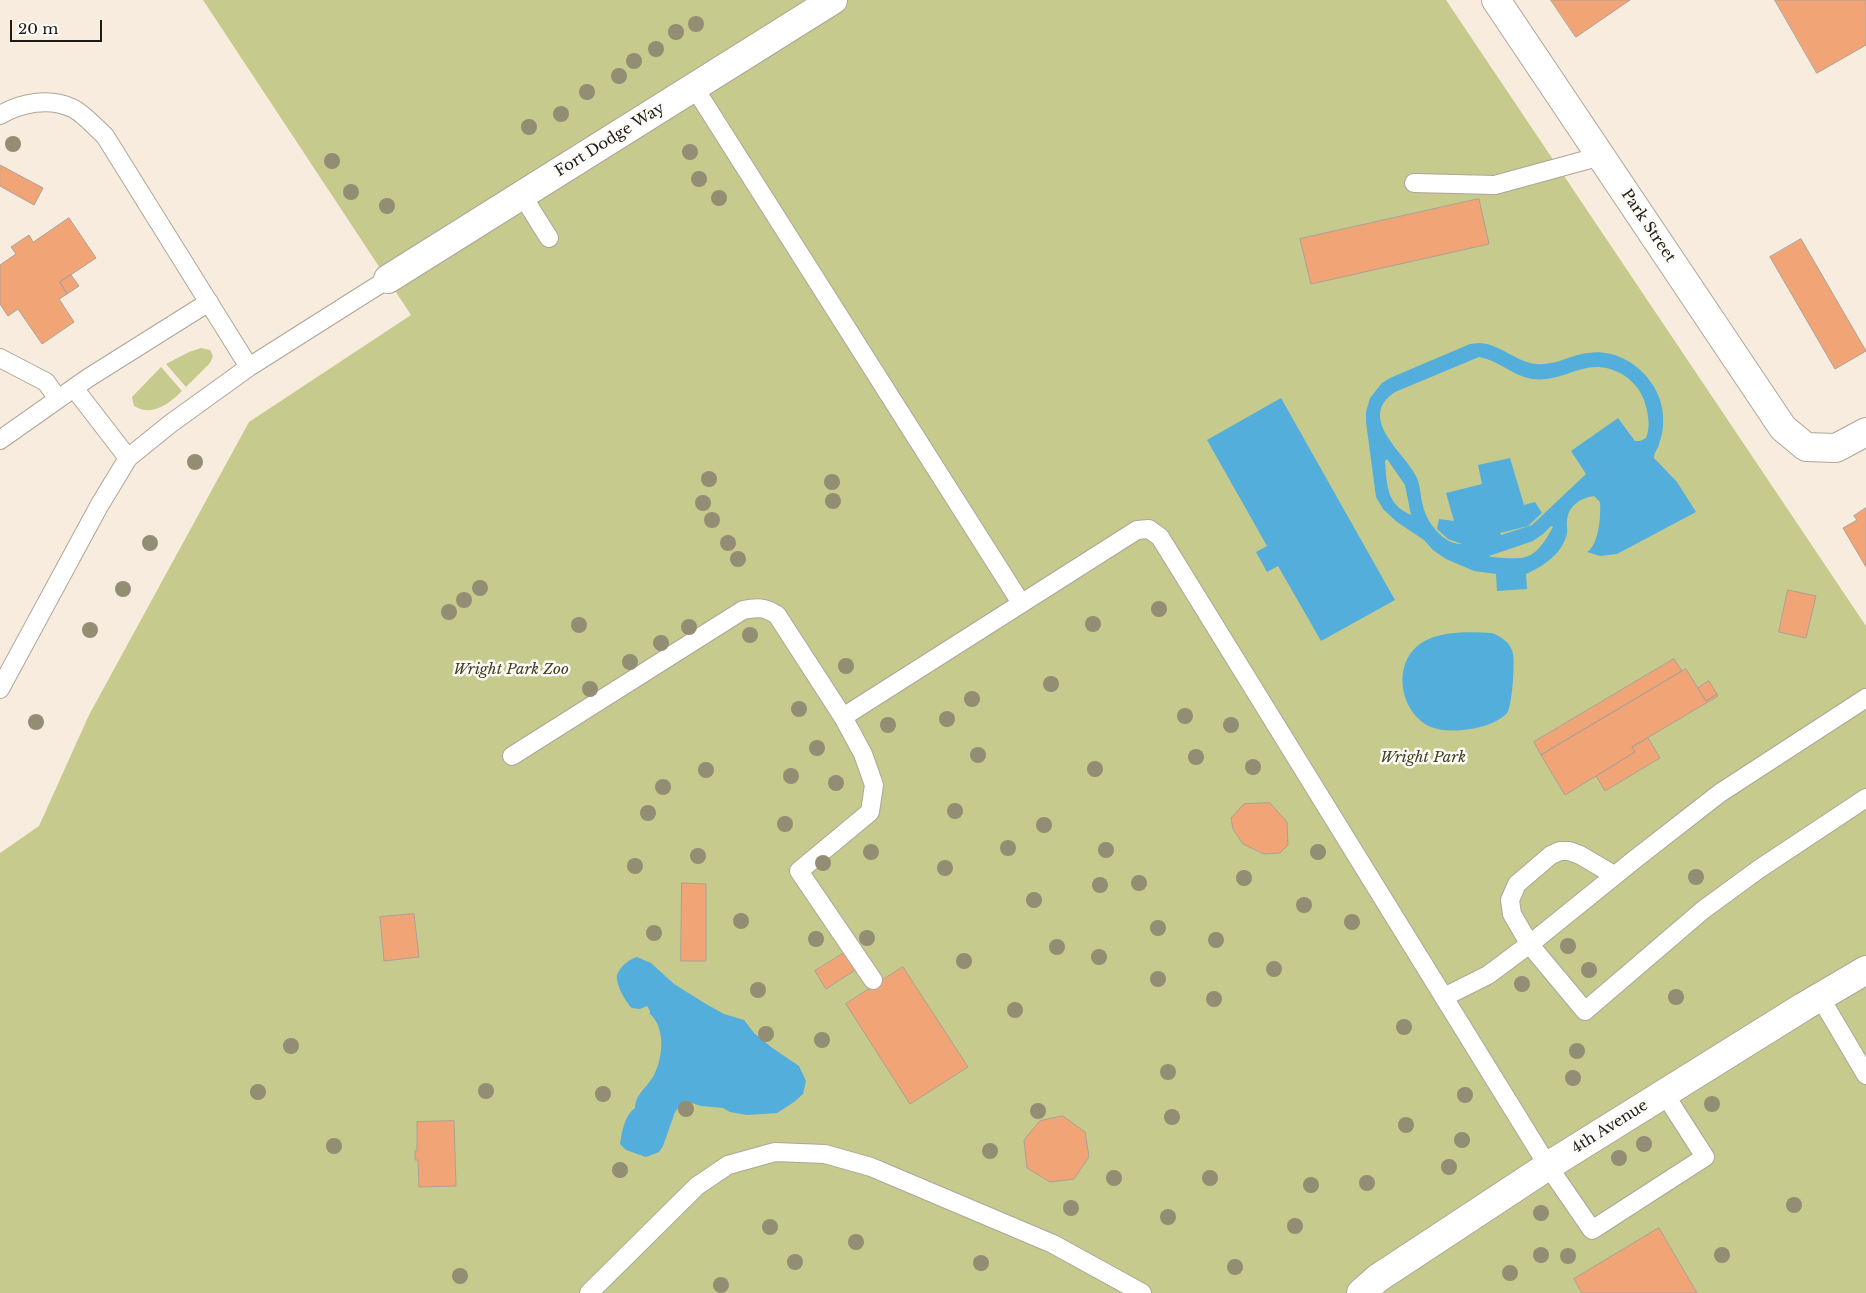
<!DOCTYPE html>
<html>
<head>
<meta charset="utf-8">
<style>
	body { margin:0 }
	#map { position:relative; width:1866px; height:1293px; overflow:hidden; background:#f8ecde; font-family:"Libre Baskerville",serif }
	canvas { display:block }
	.scale { position:absolute; left:10px; top:20px; width:92px; height:22px; box-sizing:border-box; border:2px solid #1f1b16; border-top:0; padding-left:6px; font-size:15px; line-height:18px; white-space:nowrap; color:#1f1b16; -webkit-text-stroke:4px #fdfbf8; paint-order:stroke }
</style>
</head>
<body>
<div id="map">
<canvas width="1866" height="1293"></canvas>
<div class="scale">20 m</div>
</div>
<script>
const ctx = document.querySelector('canvas').getContext('2d');
ctx.lineJoin = 'round';
function paint(path, color) {
  ctx.fillStyle = color;
  ctx.fill(path, 'evenodd');
}
function strokePath(path, color, width, dash) {
  ctx.strokeStyle = color;
  ctx.lineWidth = width;
  ctx.lineCap = dash ? 'butt' : 'round';
  ctx.setLineDash(dash || []);
  ctx.stroke(path);
}
function drawText(font, color, halo, rows, align = 'center') {
  ctx.font = font + ' "Libre Baskerville",serif';
  ctx.lineWidth = 5;
  ctx.setLineDash([]);
  ctx.textBaseline = 'middle';
  ctx.strokeStyle = halo;
  ctx.fillStyle = color;
  for (const [text, x, y, turn = 0] of rows) {
    ctx.save();
    ctx.translate(x, y);
    ctx.rotate((+turn || 0) * Math.PI / 180);
    ctx.textAlign = isNaN(turn) ? turn : align;
    if (halo) ctx.strokeText(text, 0, 0);
    ctx.fillText(text, 0, 0);
    ctx.restore();
  }
}
paint(new Path2D(`
	M 203,0 L 1446,0 L 1866,626 L 1866,1293 L 0,1293 L 0,853 L 39,826 L 89,715 L 249,422 L 411,315 Z
	M 201,348 L 210,350 L 213,356 L 210,363 L 186,387 L 166,364 L 189,352 Z
	M 161,367 L 182,391 C 169,404 152,417 134,406 L 132,397 Z`), '#c6ca8c');
paint(new Path2D(`
	M 1480,343 C 1500,344 1516,362 1536,364 C 1555,366 1570,355 1588,353 C 1628,347 1667,385 1663,425 C 1663,431 1661,438 1659,444 C 1658,449 1654,452 1654,458 L 1677,482 L 1696,512 L 1617,554 L 1600,556 L 1587,552 C 1599,545 1601,515 1600,502 L 1594,496 C 1580,498 1568,506 1567,521 C 1566,525 1568,529 1567,533 C 1563,553 1544,566 1526,574 L 1527,589 L 1497,591 L 1496,574 L 1474,571 L 1446,559 L 1433,550 L 1424,540 L 1397,522 L 1383,509 L 1376,497 L 1366,422 L 1366,412 L 1370,398 L 1382,383 L 1390,378 L 1470,344 ZM 1479,357 C 1498,360 1513,376 1532,379 C 1568,383 1585,354 1622,374 C 1632,380 1640,389 1644,400 C 1648,412 1651,426 1646,438 L 1640,441 L 1635,441 L 1618,418 L 1571,451 L 1586,474 L 1532,525 L 1501,535 L 1500,533 L 1528,526 L 1542,513 L 1535,502 L 1524,505 L 1510,458 L 1478,465 L 1482,484 L 1446,493 L 1454,521 L 1439,519 L 1437,529 L 1448,539 L 1462,544 C 1444,545 1427,523 1423,506 C 1420,496 1421,486 1416,476 C 1404,452 1356,418 1395,392 ZM 1387,459 L 1405,485 L 1411,515 C 1386,504 1387,485 1385,461 ZM 1551,526 L 1553,527 C 1534,561 1528,560 1491,557 L 1489,556 L 1533,541 L 1543,534 Z
	M 1281,398 L 1395,600 L 1321,641 L 1278,566 L 1267,572 L 1256,552 L 1267,546 L 1207,440 Z
	M 1492,633 C 1502,637 1511,643 1513,654 C 1515,663 1512,707 1507,713 C 1493,729 1450,735 1431,727 C 1397,712 1390,655 1429,639 C 1447,631 1473,632 1492,633 Z
	M 637,957 L 651,963 L 674,984 L 706,1004 L 724,1014 L 744,1020 L 754,1033 L 771,1047 L 799,1066 L 806,1081 L 803,1094 L 794,1102 L 777,1113 L 747,1115 L 730,1112 L 723,1108 L 701,1106 L 692,1103 L 684,1103 L 679,1107 L 675,1112 L 663,1146 L 659,1152 L 646,1157 L 626,1150 L 620,1144 C 622,1132 624,1116 635,1108 C 636,1093 647,1088 654,1075 C 663,1058 666,1028 650,1014 L 650,1011 L 647,1006 L 640,1009 L 632,1008 C 626,1003 615,983 617,975 C 620,967 629,959 637,957 Z`), '#54aedc');
const building = new Path2D(`
	M 1551,0 L 1630,0 L 1576,37 Z
	M 1775,0 L 1866,0 L 1866,45 L 1817,73 Z
	M 0,165 L 43,188 L 34,205 L 0,186 Z
	M 1479,199 L 1489,244 L 1311,284 L 1300,239 Z
	M 69,218 L 96,258 L 60,282 L 67,294 L 59,299 L 74,322 L 42,344 L 18,309 L 8,316 L 0,304 L 0,265 L 16,254 L 11,247 L 29,235 L 33,242 Z
	M 1801,239 L 1866,351 L 1835,369 L 1770,257 Z
	M 71,275 L 79,286 L 67,294 L 60,282 Z
	M 1866,508 L 1866,567 L 1843,528 L 1857,520 L 1854,516 Z
	M 1788,590 L 1816,596 L 1806,638 L 1779,632 Z
	M 1674,659 L 1682,671 L 1541,755 L 1534,742 Z
	M 1686,669 L 1706,701 L 1717,694 L 1718,696 L 1632,747 L 1635,752 L 1565,795 L 1541,755 Z
	M 1709,681 L 1717,694 L 1706,701 L 1698,688 Z
	M 1648,738 L 1660,758 L 1605,791 L 1596,776 L 1635,752 L 1632,747 Z
	M 1270,803 L 1287,822 L 1288,845 L 1280,853 L 1264,854 L 1243,844 L 1233,829 L 1231,818 L 1244,804 Z
	M 682,883 L 706,884 L 706,961 L 681,961 Z
	M 414,914 L 419,957 L 384,961 L 380,917 Z
	M 844,953 L 855,970 L 826,989 L 815,971 Z
	M 903,967 L 968,1067 L 910,1104 L 846,1004 Z
	M 1063,1116 L 1085,1132 L 1089,1157 L 1074,1179 L 1050,1182 L 1027,1168 L 1024,1140 L 1040,1121 Z
	M 454,1121 L 456,1186 L 419,1187 L 418,1160 L 415,1160 L 415,1151 L 417,1151 L 417,1122 Z
	M 1659,1228 L 1697,1293 L 1582,1293 L 1574,1279 Z`);
paint(building, '#f1a577');
strokePath(building, '#ae9f96', 1);
const service = new Path2D(`
	M 694,87 L 1021,603
	M 0,115 C 21,103 49,97 72,108 C 82,112 96,128 105,136 L 249,367
	M 1414,183 L 1495,185 L 1601,156
	M 522,195 L 549,238
	M 0,358 L 46,382 L 58,399
	M 74,388 L 128,458
	M 0,440 L 88,378 L 209,302
	M 0,689 L 99,506 L 128,458 L 170,424 L 249,367 L 388,279
	M 843,717 L 1137,530 L 1149,529 L 1160,537 L 1548,1166 L 1592,1230 L 1705,1157 L 1664,1093
	M 512,756 L 743,610 C 757,607 765,607 777,615 L 843,717 L 863,754 L 874,785 L 870,812 L 799,871 L 873,980
	M 1614,875 L 1580,855 L 1569,851 L 1560,851 L 1551,855 L 1517,884 L 1510,900 L 1512,914 L 1530,945 L 1585,1011 L 1703,910 L 1759,869 L 1866,798
	M 1444,997 L 1488,975 L 1535,940 L 1634,860 L 1720,793 L 1866,698
	M 1820,997 L 1866,1075
	M 589,1293 L 697,1186 L 728,1165 L 775,1152 L 825,1154 L 871,1167 L 1053,1244 L 1142,1293`);
const minor = new Path2D(`
	M 1496,0 L 1783,428 L 1806,447 L 1836,448 L 1866,432
	M 388,279 L 833,0
	M 1361,1293 L 1378,1278 L 1548,1166 L 1803,1007 L 1866,970`);
strokePath(service, '#afa598', 20);
strokePath(minor, '#afa598', 30);
strokePath(service, '#fff', 18);
strokePath(minor, '#fff', 28);
ctx.fillStyle = '#928d73';
for (const [x, y] of [
	[696,24],
	[676,32],
	[656,49],
	[634,61],
	[619,76],
	[587,92],
	[561,114],
	[529,127],
	[13,144],
	[690,152],
	[332,161],
	[699,179],
	[351,192],
	[719,198],
	[387,206],
	[195,462],
	[709,479],
	[832,482],
	[833,501],
	[703,503],
	[712,520],
	[150,543],
	[728,543],
	[738,559],
	[480,588],
	[123,589],
	[464,600],
	[1159,609],
	[449,612],
	[1093,624],
	[579,625],
	[689,627],
	[90,630],
	[750,635],
	[661,643],
	[630,662],
	[846,666],
	[1051,684],
	[590,689],
	[972,699],
	[799,709],
	[1185,716],
	[947,719],
	[36,722],
	[888,725],
	[1231,725],
	[817,748],
	[978,755],
	[1196,757],
	[1253,767],
	[1095,769],
	[706,770],
	[791,776],
	[836,783],
	[663,787],
	[955,811],
	[648,813],
	[785,824],
	[1044,825],
	[1008,848],
	[1106,850],
	[871,852],
	[1318,852],
	[698,856],
	[823,863],
	[635,866],
	[945,868],
	[1696,877],
	[1244,878],
	[1139,883],
	[1100,885],
	[1034,900],
	[1304,905],
	[741,921],
	[1352,922],
	[1158,928],
	[654,933],
	[867,938],
	[816,939],
	[1216,940],
	[1568,946],
	[1057,947],
	[1099,957],
	[964,961],
	[1274,969],
	[1589,970],
	[1158,979],
	[1522,984],
	[758,990],
	[1676,997],
	[1214,999],
	[1015,1010],
	[1404,1027],
	[766,1034],
	[822,1040],
	[291,1046],
	[1577,1051],
	[1168,1072],
	[1573,1078],
	[486,1091],
	[258,1092],
	[603,1094],
	[1465,1095],
	[1712,1104],
	[686,1109],
	[1038,1111],
	[1172,1117],
	[1406,1125],
	[1462,1140],
	[1644,1144],
	[334,1146],
	[990,1151],
	[1619,1158],
	[1449,1167],
	[620,1170],
	[1114,1178],
	[1210,1178],
	[1367,1183],
	[1311,1185],
	[1794,1205],
	[1071,1208],
	[1541,1213],
	[1168,1217],
	[1295,1226],
	[770,1227],
	[856,1242],
	[1541,1255],
	[1722,1255],
	[1568,1256],
	[795,1262],
	[981,1263],
	[1235,1267],
	[1510,1273],
	[460,1276],
	[721,1285]
]) {
  ctx.beginPath();
  ctx.arc(x, y, 8, 0, 2 * Math.PI);
  ctx.fill();
}
drawText('15px', '#1f1b16', '#fdfbf8', [
	["Fort Dodge Way",610,140,-32],
	["Park Street",1648,226,56],
	["4th Avenue",1610,1127,-32]
]);
drawText('italic 15px', '#3f401c', '#fdfbf8', [
	["Wright Park Zoo",511,670],
	["Wright Park",1423,758]
]);
</script>
</body>
</html>
